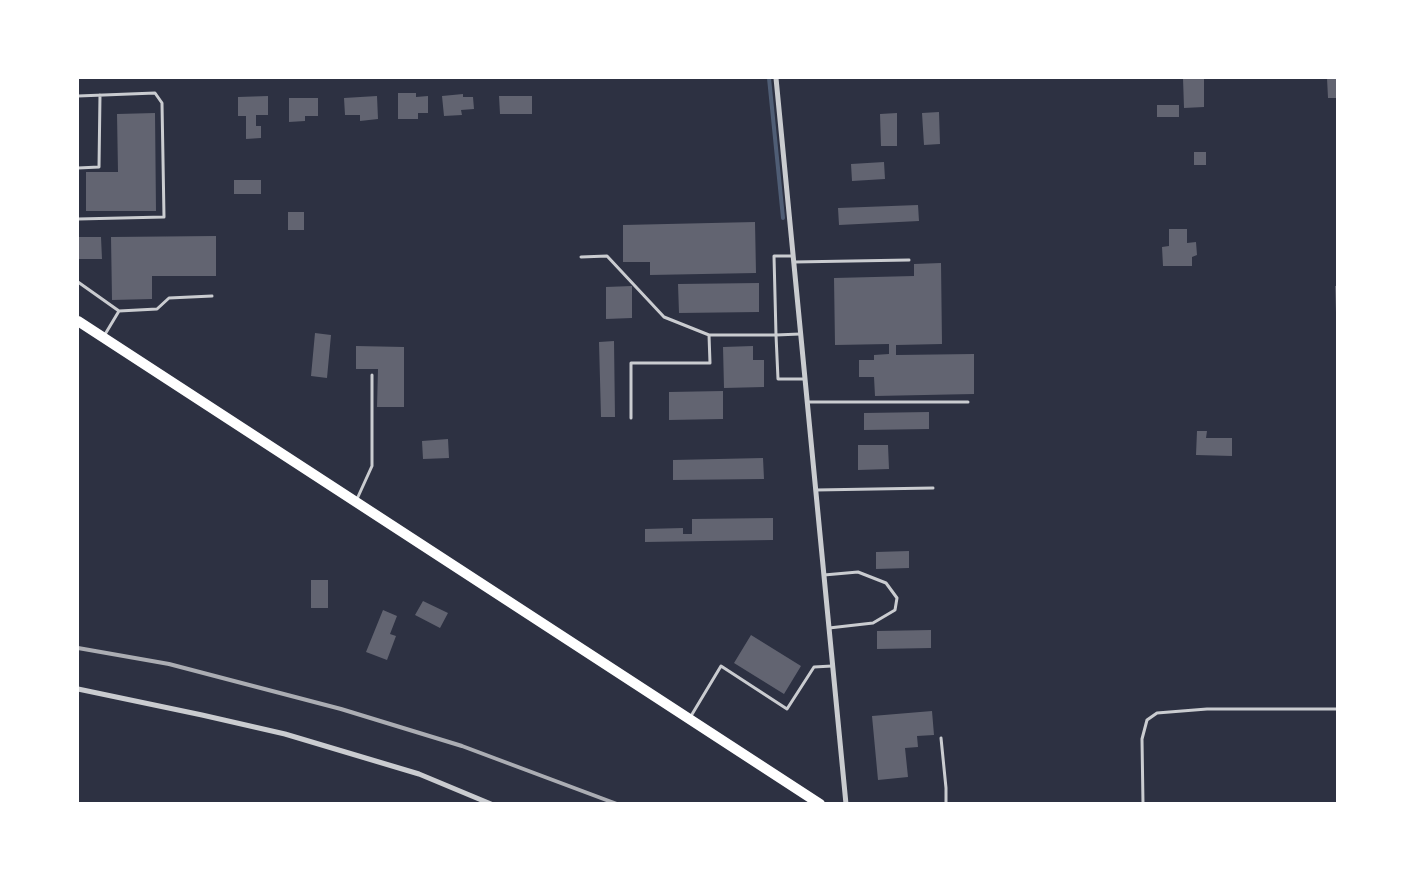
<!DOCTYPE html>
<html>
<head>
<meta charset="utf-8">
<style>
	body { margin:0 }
	#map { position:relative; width:1415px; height:881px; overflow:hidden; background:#2d3142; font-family:"Alegreya Sans",sans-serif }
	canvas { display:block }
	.frame { position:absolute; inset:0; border:79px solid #fff; pointer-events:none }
</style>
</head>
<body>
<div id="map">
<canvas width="1415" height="881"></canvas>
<div class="frame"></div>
</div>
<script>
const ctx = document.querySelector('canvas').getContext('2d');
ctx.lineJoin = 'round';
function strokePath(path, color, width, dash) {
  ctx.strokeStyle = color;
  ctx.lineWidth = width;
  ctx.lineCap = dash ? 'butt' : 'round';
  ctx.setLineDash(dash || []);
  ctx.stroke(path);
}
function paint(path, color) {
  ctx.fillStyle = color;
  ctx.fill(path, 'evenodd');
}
strokePath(new Path2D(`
	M 769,78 L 783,218`), '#4f5d75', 4);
paint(new Path2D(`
	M 1183,78 L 1204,78 L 1204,107 L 1184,108 Z
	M 1327,78 L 1338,78 L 1338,98 L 1328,98 Z
	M 398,93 L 416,93 L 416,97 L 428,96 L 428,113 L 418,113 L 418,119 L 398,119 Z
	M 463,94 L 463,97 L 473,97 L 474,109 L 461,110 L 462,115 L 444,116 L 442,96 Z
	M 268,96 L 268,115 L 256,115 L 256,126 L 261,126 L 261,138 L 246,139 L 246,116 L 238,116 L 238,97 Z
	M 377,96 L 378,119 L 360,121 L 360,115 L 345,115 L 344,98 Z
	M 499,96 L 532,96 L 532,114 L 500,114 Z
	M 289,98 L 318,98 L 318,116 L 305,116 L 305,121 L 289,122 Z
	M 1157,105 L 1179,105 L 1179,117 L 1157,117 Z
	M 939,112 L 940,144 L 924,145 L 922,113 Z
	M 155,113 L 156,211 L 86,211 L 86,172 L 118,172 L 117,114 Z
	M 897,113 L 897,146 L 881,146 L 880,114 Z
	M 1194,152 L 1206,152 L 1206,165 L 1194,165 Z
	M 884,162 L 885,179 L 852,181 L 851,164 Z
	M 234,180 L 261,180 L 261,194 L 234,194 Z
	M 918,205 L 919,221 L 839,225 L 838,208 Z
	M 288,212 L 304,212 L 304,230 L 288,230 Z
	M 755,222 L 756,273 L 650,275 L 650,262 L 623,262 L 623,225 Z
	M 1169,229 L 1187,229 L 1187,243 L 1196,242 L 1197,255 L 1192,257 L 1192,266 L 1163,266 L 1162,247 L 1169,246 Z
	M 216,236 L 216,276 L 152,276 L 152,299 L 112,300 L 111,237 Z
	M 78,237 L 101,237 L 102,259 L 78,259 Z
	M 941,263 L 942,344 L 896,345 L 896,355 L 974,354 L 974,394 L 875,396 L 874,377 L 859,377 L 859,360 L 874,360 L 874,355 L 889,354 L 889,344 L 835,345 L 834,278 L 914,276 L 914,264 Z
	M 759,283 L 759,312 L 679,313 L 678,284 Z
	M 632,286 L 632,318 L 606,319 L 606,287 Z
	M 1335,286 L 1338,286 L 1338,313 L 1336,313 Z
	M 315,333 L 331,335 L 327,378 L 311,376 Z
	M 614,341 L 615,417 L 601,417 L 599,342 Z
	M 356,346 L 404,347 L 404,407 L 377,407 L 378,369 L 356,369 Z
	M 753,346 L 753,360 L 764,360 L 764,387 L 724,388 L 723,347 Z
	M 723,391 L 723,419 L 669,420 L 669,392 Z
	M 929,412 L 929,429 L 864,430 L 864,413 Z
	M 1197,431 L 1207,431 L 1206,438 L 1232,438 L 1232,456 L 1196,455 Z
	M 448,439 L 449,458 L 423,459 L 422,441 Z
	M 858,445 L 888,445 L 889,469 L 858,470 Z
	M 763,458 L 764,479 L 673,480 L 673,460 Z
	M 773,518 L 773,540 L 645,542 L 645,529 L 683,528 L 683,534 L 692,534 L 692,519 Z
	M 909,551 L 909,568 L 876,569 L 876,552 Z
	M 311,580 L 328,580 L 328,608 L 311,608 Z
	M 423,601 L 448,613 L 440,628 L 415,615 Z
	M 383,610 L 397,616 L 390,634 L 396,636 L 387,660 L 366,652 Z
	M 931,630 L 931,648 L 877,649 L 877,631 Z
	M 751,635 L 801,666 L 784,694 L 734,663 Z
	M 932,711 L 934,735 L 917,736 L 918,747 L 905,748 L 908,777 L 878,780 L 872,716 Z`), '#626471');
strokePath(new Path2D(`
	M 78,96 L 155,93 L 162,103 L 164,217 L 78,219
	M 78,168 L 99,167 L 100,95
	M 793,256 L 774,256 L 776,335 L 800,334
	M 581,257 L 607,256 L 664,317 L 709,335
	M 794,262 L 909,260
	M 78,282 L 119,311 L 157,309 L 169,298 L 212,296
	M 104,336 L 119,311
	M 807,402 L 968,402
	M 631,418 L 631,363 L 710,363 L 709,335 L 776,335 L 778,379 L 805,379
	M 816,490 L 933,488
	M 357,499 L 372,466 L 372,375
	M 824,575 L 858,572 L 886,583 L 897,598 L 895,610 L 873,623 L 829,628
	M 691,716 L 721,666 L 787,709 L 814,667 L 832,666
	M 941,738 L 946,788 L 946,804
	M 1143,804 L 1142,739 L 1147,720 L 1157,713 L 1207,709 L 1338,709`), '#caccd0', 3);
strokePath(new Path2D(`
	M 776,78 L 846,804
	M 78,689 L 202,715 L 285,734 L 419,774 L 491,804`), '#caccd0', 5);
strokePath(new Path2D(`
	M 78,321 L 820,804`), '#fff', 10);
strokePath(new Path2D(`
	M 78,648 L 169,664 L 341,709 L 462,746 L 617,804`), '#abadb3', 4);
</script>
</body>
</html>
